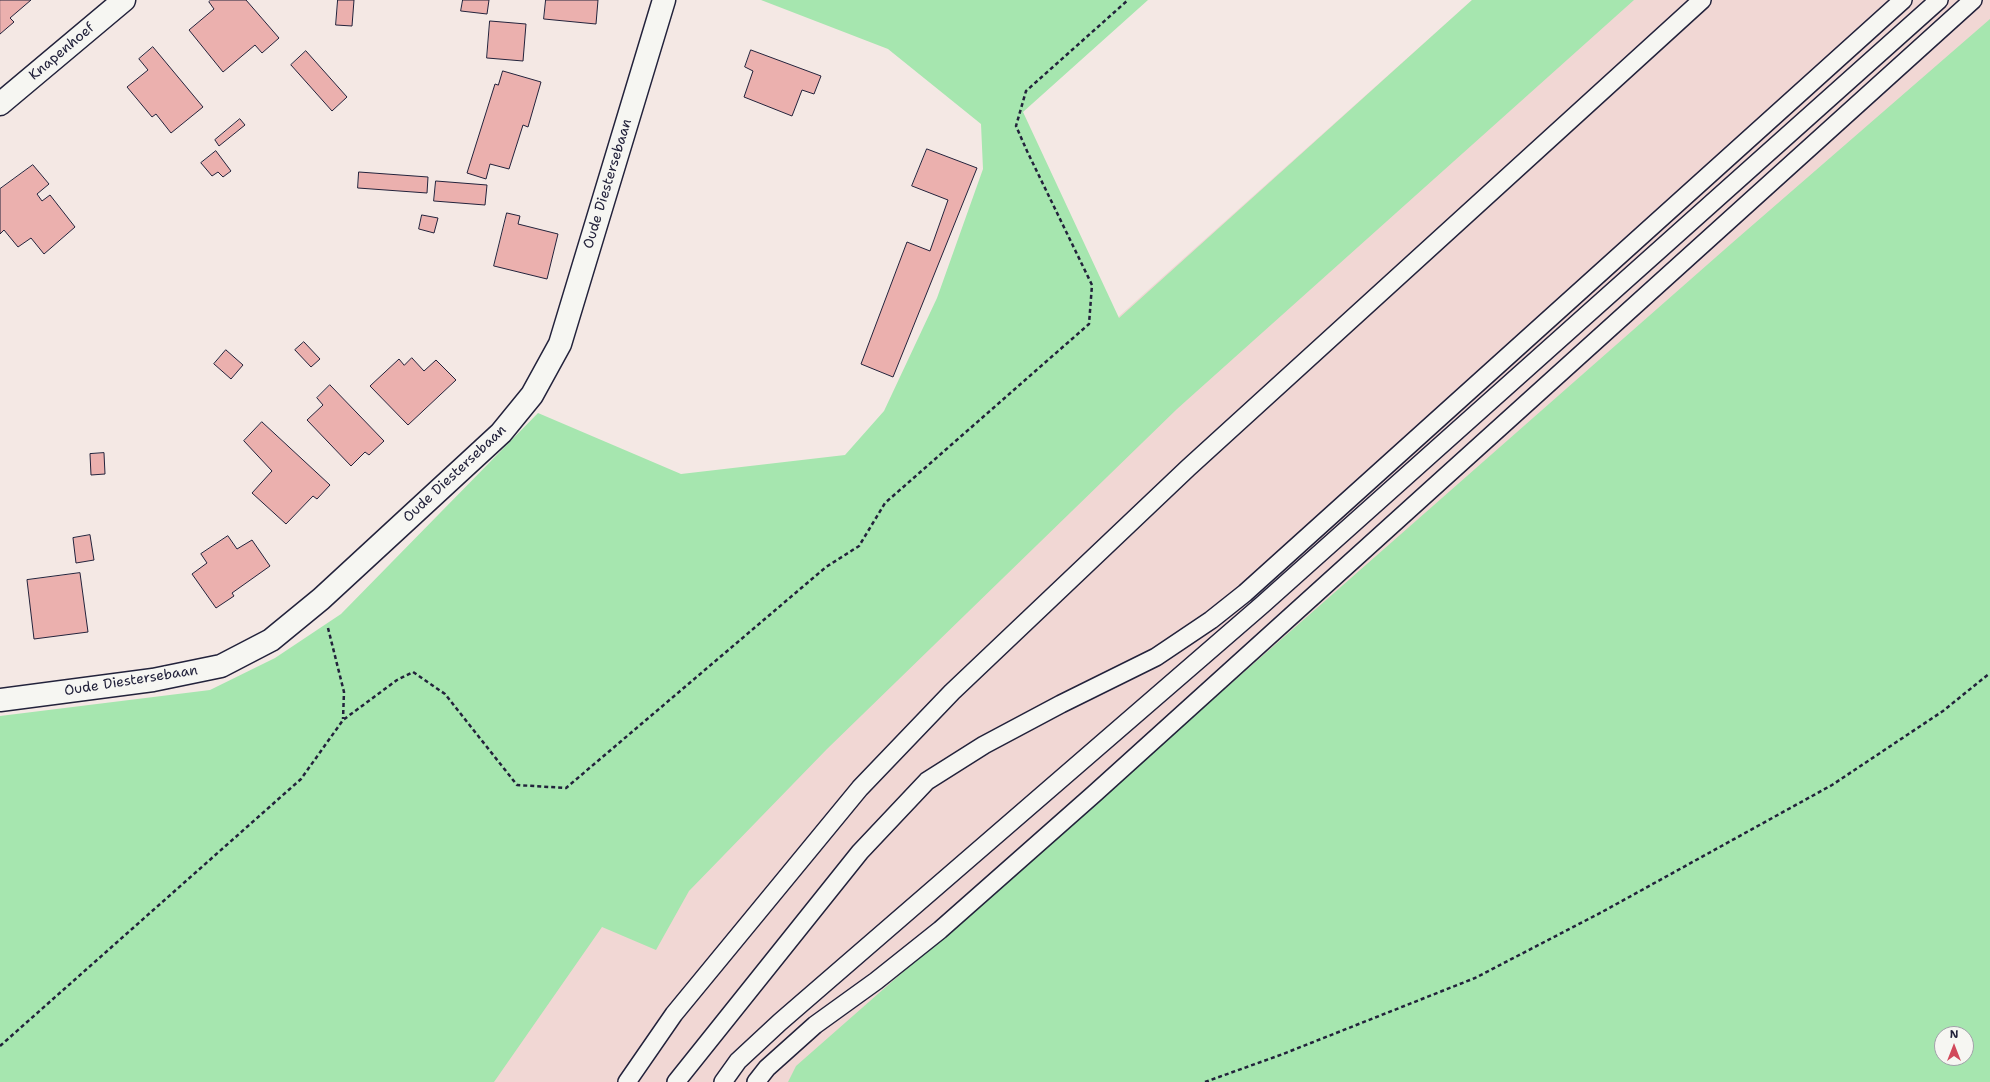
<!DOCTYPE html>
<html>
<head>
<meta charset="utf-8">
<style>
	body { margin:0 }
	#map { position:relative; width:1990px; height:1082px; overflow:hidden; background:#f4e8e4; font-family:"Shantell Sans",sans-serif }
	canvas { display:block }
	.north { position:absolute; left:1934px; top:1026px; width:40px; height:40px; box-sizing:border-box; background:#f6f6f2; border:1px solid #a1a1a9; border-radius:50%; rotate:0deg; font-size:11px; font-weight:700; line-height:16px; text-align:center; color:#22223b }
	.north::after { content:''; display:block; margin:auto; width:14px; height:18px; background:#d1495b; clip-path:polygon(50% 0,100% 100%,50% 72%,0 100%) }
</style>
</head>
<body>
<div id="map">
<canvas width="1990" height="1082"></canvas>
<div class="north">N</div>
</div>
<script>
const ctx = document.querySelector('canvas').getContext('2d');
ctx.lineJoin = 'round';
function paint(path, color) {
  ctx.fillStyle = color;
  ctx.fill(path, 'evenodd');
}
function strokePath(path, color, width, dash) {
  ctx.strokeStyle = color;
  ctx.lineWidth = width;
  ctx.lineCap = dash ? 'butt' : 'round';
  ctx.setLineDash(dash || []);
  ctx.stroke(path);
}
function drawText(font, color, halo, rows, align = 'center') {
  ctx.font = font + ' "Shantell Sans",sans-serif';
  ctx.lineWidth = 4;
  ctx.setLineDash([]);
  ctx.textBaseline = 'middle';
  ctx.strokeStyle = halo;
  ctx.fillStyle = color;
  for (const [text, x, y, turn = 0] of rows) {
    ctx.save();
    ctx.translate(x, y);
    ctx.rotate((+turn || 0) * Math.PI / 180);
    ctx.textAlign = isNaN(turn) ? turn : align;
    if (halo) ctx.strokeText(text, 0, 0);
    ctx.fillText(text, 0, 0);
    ctx.restore();
  }
}
paint(new Path2D(`
	M 1472,0 L 1990,0 L 1990,1082 L 264,1082 ZM 1942,1034 L 1966,1034 L 1966,1058 L 1942,1058 Z`), '#f1d7d4');
paint(new Path2D(`
	M 761,0 L 1148,0 L 1023,112 L 1119,318 L 1472,0 L 1634,0 L 1177,409 L 827,749 L 689,891 L 656,950 L 602,927 L 494,1082 L 0,1082 L 0,716 L 210,690 L 275,658 L 341,614 L 538,413 L 681,474 L 845,455 L 884,411 L 937,298 L 983,169 L 981,124 L 888,49 Z
	M 1990,19 L 1990,1082 L 788,1082 L 796,1066 L 1732,243 ZM 1942,1034 L 1966,1034 L 1966,1058 L 1942,1058 Z`), '#a6e6af');
const building = new Path2D(`
	M 0,0 L 31,0 L 10,18 L 14,22 L 0,34 Z
	M 211,0 L 246,0 L 279,38 L 262,53 L 255,45 L 223,72 L 189,30 L 214,9 L 209,2 Z
	M 338,0 L 354,0 L 352,26 L 336,25 Z
	M 463,0 L 489,0 L 487,14 L 461,11 Z
	M 546,0 L 598,0 L 596,24 L 544,19 Z
	M 490,21 L 526,24 L 523,61 L 487,58 Z
	M 153,47 L 203,107 L 171,133 L 156,114 L 152,117 L 127,87 L 148,70 L 139,59 Z
	M 751,50 L 821,76 L 814,94 L 802,90 L 792,116 L 744,97 L 753,71 L 745,67 Z
	M 306,51 L 347,97 L 332,111 L 291,65 Z
	M 503,71 L 541,82 L 528,127 L 523,125 L 509,169 L 490,164 L 486,179 L 467,173 L 495,84 L 498,85 Z
	M 240,119 L 245,125 L 219,146 L 215,140 Z
	M 927,149 L 977,168 L 893,377 L 861,364 L 907,242 L 930,251 L 948,200 L 912,186 Z
	M 216,151 L 231,171 L 223,177 L 218,172 L 212,176 L 201,163 Z
	M 33,165 L 49,184 L 37,194 L 42,201 L 50,195 L 75,227 L 44,254 L 31,238 L 18,247 L 4,230 L 0,234 L 0,189 Z
	M 359,172 L 428,177 L 427,193 L 358,188 Z
	M 436,181 L 487,185 L 485,205 L 434,201 Z
	M 507,213 L 520,216 L 518,224 L 558,234 L 547,279 L 494,266 Z
	M 422,215 L 438,218 L 434,233 L 419,229 Z
	M 304,342 L 320,359 L 311,367 L 295,350 Z
	M 226,350 L 243,365 L 231,379 L 214,364 Z
	M 412,358 L 424,371 L 436,360 L 456,380 L 408,425 L 370,386 L 399,359 L 404,365 Z
	M 330,385 L 384,441 L 369,455 L 365,452 L 351,466 L 307,420 L 323,405 L 317,398 Z
	M 262,422 L 330,485 L 317,499 L 313,496 L 286,524 L 252,493 L 272,471 L 244,441 Z
	M 104,453 L 105,474 L 91,475 L 90,454 Z
	M 90,535 L 94,560 L 76,563 L 73,538 Z
	M 228,536 L 237,549 L 252,540 L 270,566 L 232,593 L 234,596 L 216,608 L 192,574 L 207,563 L 201,554 Z
	M 80,573 L 88,632 L 34,639 L 27,580 Z`);
paint(building, '#ebb0ae');
strokePath(building, '#22223b', 1);
const lane = new Path2D(`
	M 627,1082 L 674,1014 L 860,788 L 952,692 L 1188,468 L 1702,0
	M 676,1082 L 860,852 L 927,781 L 984,745 L 1061,704 L 1156,657 L 1211,620 L 1245,593 L 1903,0
	M 723,1082 L 738,1061 L 780,1022 L 1262,605 L 1939,0
	M 756,1082 L 767,1068 L 815,1025 L 876,981 L 940,930 L 1094,794 L 1973,0`);
const street = new Path2D(`
	M 0,104 L 124,0
	M 0,700 L 153,680 L 221,666 L 271,640 L 321,599 L 501,433 L 532,395 L 560,344 L 664,0`);
strokePath(lane, '#22223b', 20);
strokePath(street, '#22223b', 25);
strokePath(new Path2D(`
	M 328,628 L 344,692 L 343,719
	M 0,1046 L 301,779 L 343,720 L 397,680 L 413,672 L 445,694 L 517,785 L 566,788 L 826,567 L 859,546 L 885,503 L 1089,324 L 1092,285 L 1027,151 L 1016,126 L 1026,91 L 1128,0
	M 1205,1082 L 1283,1054 L 1475,978 L 1602,912 L 1832,785 L 1943,711 L 1990,673`), '#22223b', 2.5, [4, 3]);
strokePath(lane, '#f6f6f2', 17);
strokePath(street, '#f6f6f2', 22);
drawText('14px', '#22223b', '#f6f6f2', [
	["Knapenhoef",62,52,-40],
	["Oude Diestersebaan",608,184,-73],
	["Oude Diestersebaan",455,474,-43],
	["Oude Diestersebaan",131,681,-9]
]);
</script>
</body>
</html>
